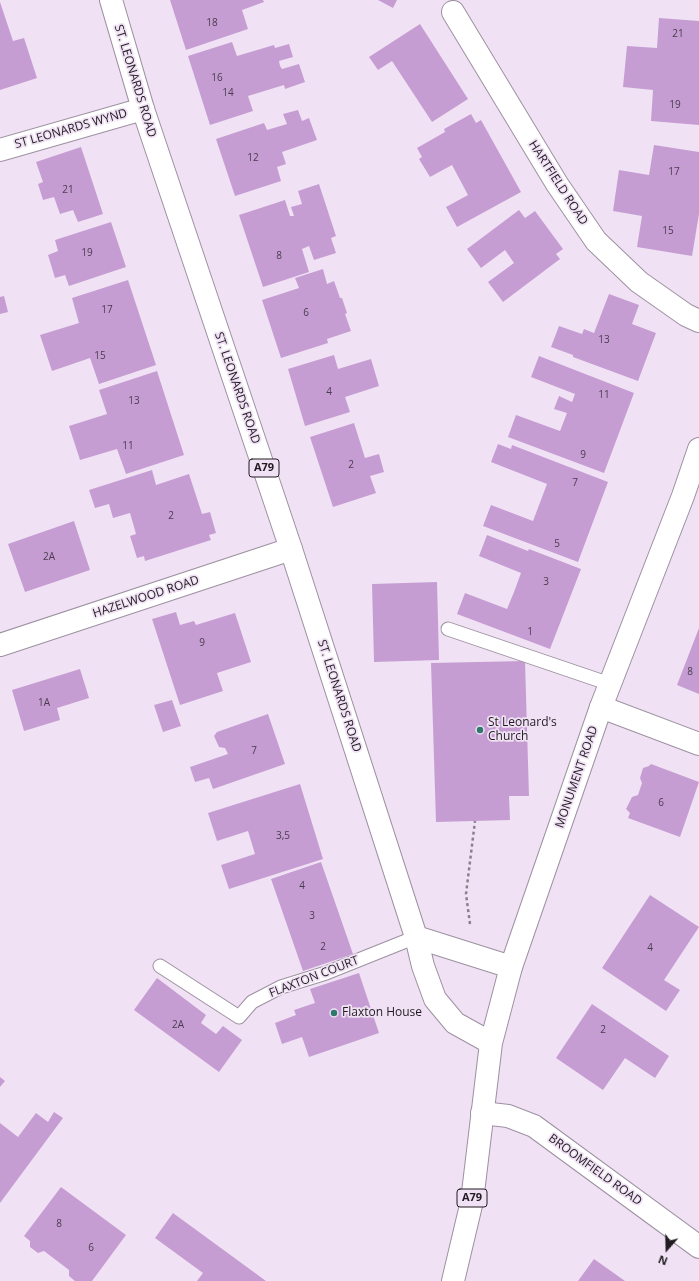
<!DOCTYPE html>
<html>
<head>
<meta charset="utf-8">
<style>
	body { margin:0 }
	#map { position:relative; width:699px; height:1281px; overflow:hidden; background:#f0e2f4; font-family:"Open Sans",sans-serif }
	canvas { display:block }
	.north { position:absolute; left:647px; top:1229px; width:40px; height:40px; -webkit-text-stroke:3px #f0e2f4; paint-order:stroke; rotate:200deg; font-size:11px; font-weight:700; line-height:16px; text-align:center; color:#201b21 }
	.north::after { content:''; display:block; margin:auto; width:14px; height:18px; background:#201b21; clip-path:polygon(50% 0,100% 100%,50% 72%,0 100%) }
</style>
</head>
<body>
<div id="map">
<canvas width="699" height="1281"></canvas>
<div class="north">N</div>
</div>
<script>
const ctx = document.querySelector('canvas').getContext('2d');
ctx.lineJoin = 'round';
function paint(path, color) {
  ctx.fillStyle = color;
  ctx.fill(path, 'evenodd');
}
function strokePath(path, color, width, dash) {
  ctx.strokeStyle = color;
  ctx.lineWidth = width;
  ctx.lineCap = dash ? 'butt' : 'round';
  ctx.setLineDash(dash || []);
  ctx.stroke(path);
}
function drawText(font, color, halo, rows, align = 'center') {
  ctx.font = font + ' "Open Sans",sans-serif';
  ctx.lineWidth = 3.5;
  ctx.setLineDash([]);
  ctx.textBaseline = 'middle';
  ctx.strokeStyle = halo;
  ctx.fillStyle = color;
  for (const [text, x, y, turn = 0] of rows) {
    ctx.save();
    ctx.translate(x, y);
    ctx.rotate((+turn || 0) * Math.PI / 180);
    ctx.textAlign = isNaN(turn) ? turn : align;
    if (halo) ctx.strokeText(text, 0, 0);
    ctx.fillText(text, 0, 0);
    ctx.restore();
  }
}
paint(new Path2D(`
	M 170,0 L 263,0 L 264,2 L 242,10 L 248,29 L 186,50 Z
	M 378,0 L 397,0 L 393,8 Z
	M 0,2 L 13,41 L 24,38 L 37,78 L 0,90 Z
	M 659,18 L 699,21 L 699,125 L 651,121 L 653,90 L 623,87 L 627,46 L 657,48 Z
	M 420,24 L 468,99 L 432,122 L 392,61 L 378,70 L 369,57 Z
	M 232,42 L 237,56 L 274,45 L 275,48 L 289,44 L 293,57 L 279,61 L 280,66 L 282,69 L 299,64 L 305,82 L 285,89 L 284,85 L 248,96 L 253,111 L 210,125 L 188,56 Z
	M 298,110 L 302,121 L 309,118 L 317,140 L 282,152 L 286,164 L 277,167 L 281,181 L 235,196 L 216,139 L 264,123 L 267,130 L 287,124 L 283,114 Z
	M 471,114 L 476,123 L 481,120 L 521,192 L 457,227 L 446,207 L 468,195 L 452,165 L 430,177 L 419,159 L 422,157 L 417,148 L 445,132 L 444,129 Z
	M 654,145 L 699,152 L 699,214 L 692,256 L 637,247 L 642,216 L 613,211 L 619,170 L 649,175 Z
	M 81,147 L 103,214 L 78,222 L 73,210 L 60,214 L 54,197 L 43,200 L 38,184 L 43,182 L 36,162 Z
	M 319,184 L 336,236 L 331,238 L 336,253 L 314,260 L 309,246 L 302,249 L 309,272 L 263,287 L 239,215 L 285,200 L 290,216 L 294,216 L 291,207 L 302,204 L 298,191 Z
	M 519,210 L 525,218 L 535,211 L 563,249 L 556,254 L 560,259 L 503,302 L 488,282 L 514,263 L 505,250 L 481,268 L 467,249 Z
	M 111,222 L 126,267 L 69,286 L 65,275 L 55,278 L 48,255 L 58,251 L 55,240 Z
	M 323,269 L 327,284 L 334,281 L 340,298 L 342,298 L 347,313 L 345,314 L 351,331 L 327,339 L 328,343 L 281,358 L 262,300 L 299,288 L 295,278 Z
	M 128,280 L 156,365 L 99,384 L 90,358 L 52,371 L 40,335 L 79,323 L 72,298 Z
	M 609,294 L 639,305 L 632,324 L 656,333 L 638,381 L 573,357 L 573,355 L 551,347 L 559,326 L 582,334 L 584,329 L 594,333 Z
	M 4,296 L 8,312 L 0,314 L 0,297 Z
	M 334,355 L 338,369 L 371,359 L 379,386 L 345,397 L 350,412 L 305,426 L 288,369 Z
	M 539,356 L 634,393 L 604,473 L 508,437 L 516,415 L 560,431 L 567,413 L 554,409 L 559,396 L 572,402 L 575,394 L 531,377 Z
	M 157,371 L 184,455 L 126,474 L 117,449 L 80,460 L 69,426 L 107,414 L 99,390 Z
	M 354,423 L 365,458 L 379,454 L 384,472 L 370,476 L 376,493 L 333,507 L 310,437 Z
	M 498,444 L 511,449 L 512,445 L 608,482 L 578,562 L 483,526 L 491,505 L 533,521 L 547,484 L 491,462 Z
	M 152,470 L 156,485 L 189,474 L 202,514 L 210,512 L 216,533 L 209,535 L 211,540 L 145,561 L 144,556 L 137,558 L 130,536 L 136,534 L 130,513 L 113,518 L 109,504 L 95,508 L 89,490 Z
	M 74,521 L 90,570 L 25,592 L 8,544 Z
	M 487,535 L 528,551 L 529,549 L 581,569 L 550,649 L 457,614 L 465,593 L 507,609 L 514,592 L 521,573 L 479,556 Z
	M 437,582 L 439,660 L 374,662 L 372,584 Z
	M 176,612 L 180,625 L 194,621 L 196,625 L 235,613 L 251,662 L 217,673 L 223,691 L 180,705 L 152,619 Z
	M 699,628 L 699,694 L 677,685 Z
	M 525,661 L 529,796 L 509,796 L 510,820 L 436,822 L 431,663 Z
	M 80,669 L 89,698 L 57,708 L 60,720 L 24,731 L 12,690 Z
	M 172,700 L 181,726 L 163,732 L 154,705 Z
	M 268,714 L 285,764 L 213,789 L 209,778 L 195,782 L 190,767 L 228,754 L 225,748 L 219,747 L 214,736 L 217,732 Z
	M 651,764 L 699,782 L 680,837 L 628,818 L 630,813 L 626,809 L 632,797 L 638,795 L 642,783 L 640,778 L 643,768 L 649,766 Z
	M 300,784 L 323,859 L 229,889 L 221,865 L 255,854 L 248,831 L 217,841 L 208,813 Z
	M 321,862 L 353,954 L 303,971 L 271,879 Z
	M 650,895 L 699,927 L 664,980 L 680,990 L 666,1011 L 602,968 Z
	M 359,973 L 379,1033 L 309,1057 L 302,1037 L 282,1044 L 275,1023 L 296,1015 L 294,1010 L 315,1003 L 310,989 Z
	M 157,978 L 206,1015 L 201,1023 L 216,1034 L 223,1026 L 242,1040 L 219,1072 L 134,1010 Z
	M 592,1004 L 669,1056 L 655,1078 L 625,1058 L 603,1090 L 556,1058 Z
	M 0,1077 L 5,1081 L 0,1087 Z
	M 54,1112 L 63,1118 L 0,1203 L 0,1123 L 18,1137 L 36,1113 L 48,1122 Z
	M 61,1187 L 126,1235 L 92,1281 L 75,1281 L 69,1276 L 69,1270 L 44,1251 L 38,1253 L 30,1247 L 30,1241 L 24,1236 Z
	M 173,1213 L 266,1281 L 197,1281 L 203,1273 L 155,1238 Z
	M 594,1259 L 625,1281 L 578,1281 Z`), '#c69dd3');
const service = new Path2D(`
	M 448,629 L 610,684
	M 160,966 L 239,1017 L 252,1002 L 281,987 L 326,973 L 416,937`);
const minor = new Path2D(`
	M 453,12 L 557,184 L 596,241 L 639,282 L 686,315 L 699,321
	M 0,150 L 143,109
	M 0,645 L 291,549
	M 601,707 L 699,744
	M 482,1113 L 508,1116 L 534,1126 L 699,1247`);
const secondary = new Path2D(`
	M 511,967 L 601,707 L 683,496 L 699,449`);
const primary = new Path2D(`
	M 111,0 L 143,109 L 291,549 L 416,937 L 423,966 L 435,999 L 455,1023 L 491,1043
	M 416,937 L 511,967 L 491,1043 L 472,1201 L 453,1281`);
strokePath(service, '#9d91a1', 15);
strokePath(minor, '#9d91a1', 24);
strokePath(secondary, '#9d91a1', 24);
strokePath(primary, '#9d91a1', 24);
strokePath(new Path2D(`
	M 470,924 L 466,894 L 475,821`), '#8a808c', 2.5, [3, 3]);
strokePath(service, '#fff', 13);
strokePath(minor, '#fff', 22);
strokePath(secondary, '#fff', 22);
strokePath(primary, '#fff', 22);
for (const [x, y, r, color] of [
	[480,730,4,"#32776d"],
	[334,1013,4,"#32776d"]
]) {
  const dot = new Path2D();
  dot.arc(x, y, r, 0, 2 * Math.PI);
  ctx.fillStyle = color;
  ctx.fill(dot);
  strokePath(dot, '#f0e2f4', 1.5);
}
drawText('10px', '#4a3c4e', null, [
	["18",212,23],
	["21",678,34],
	["16",217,78],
	["14",228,93],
	["19",675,105],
	["12",253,158],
	["17",674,172],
	["21",68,190],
	["15",668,231],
	["19",87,253],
	["8",279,256],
	["17",107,310],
	["6",306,313],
	["13",604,340],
	["15",100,356],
	["4",329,392],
	["11",604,395],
	["13",134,401],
	["11",128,446],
	["9",583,455],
	["2",351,465],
	["7",575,483],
	["2",171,516],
	["5",557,544],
	["2A",49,557],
	["3",546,582],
	["1",530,632],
	["9",202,643],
	["8",690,672],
	["1A",44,703],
	["7",254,751],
	["6",661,803],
	["3,5",283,836],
	["4",302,886],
	["3",312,916],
	["2",323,947],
	["4",650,948],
	["2A",178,1025],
	["2",603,1030],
	["8",59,1224],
	["6",91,1248]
]);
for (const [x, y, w] of [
	[264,468,30],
	[472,1198,30]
]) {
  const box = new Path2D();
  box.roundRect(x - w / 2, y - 9, w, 18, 3);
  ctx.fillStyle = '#f0e2f4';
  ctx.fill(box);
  strokePath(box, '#201b21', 1);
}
drawText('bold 11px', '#201b21', null, [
	["A79",264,468],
	["A79",472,1198]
]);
drawText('12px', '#201b21', '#f0e2f4', [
	["ST. LEONARDS ROAD",135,81,73],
	["ST LEONARDS WYND",71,129,-16],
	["HARTFIELD ROAD",558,183,57],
	["ST. LEONARDS ROAD",237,388,71],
	["HAZELWOOD ROAD",146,597,-18],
	["ST. LEONARDS ROAD",339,696,72],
	["MONUMENT ROAD",577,777,-71],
	["FLAXTON COURT",314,977,-21],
	["BROOMFIELD ROAD",595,1170,36]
]);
drawText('12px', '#201b21', '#f0e2f4', [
	["St Leonard's",488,723],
	["Church",488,737],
	["Flaxton House",342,1013]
], 'left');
</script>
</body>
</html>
